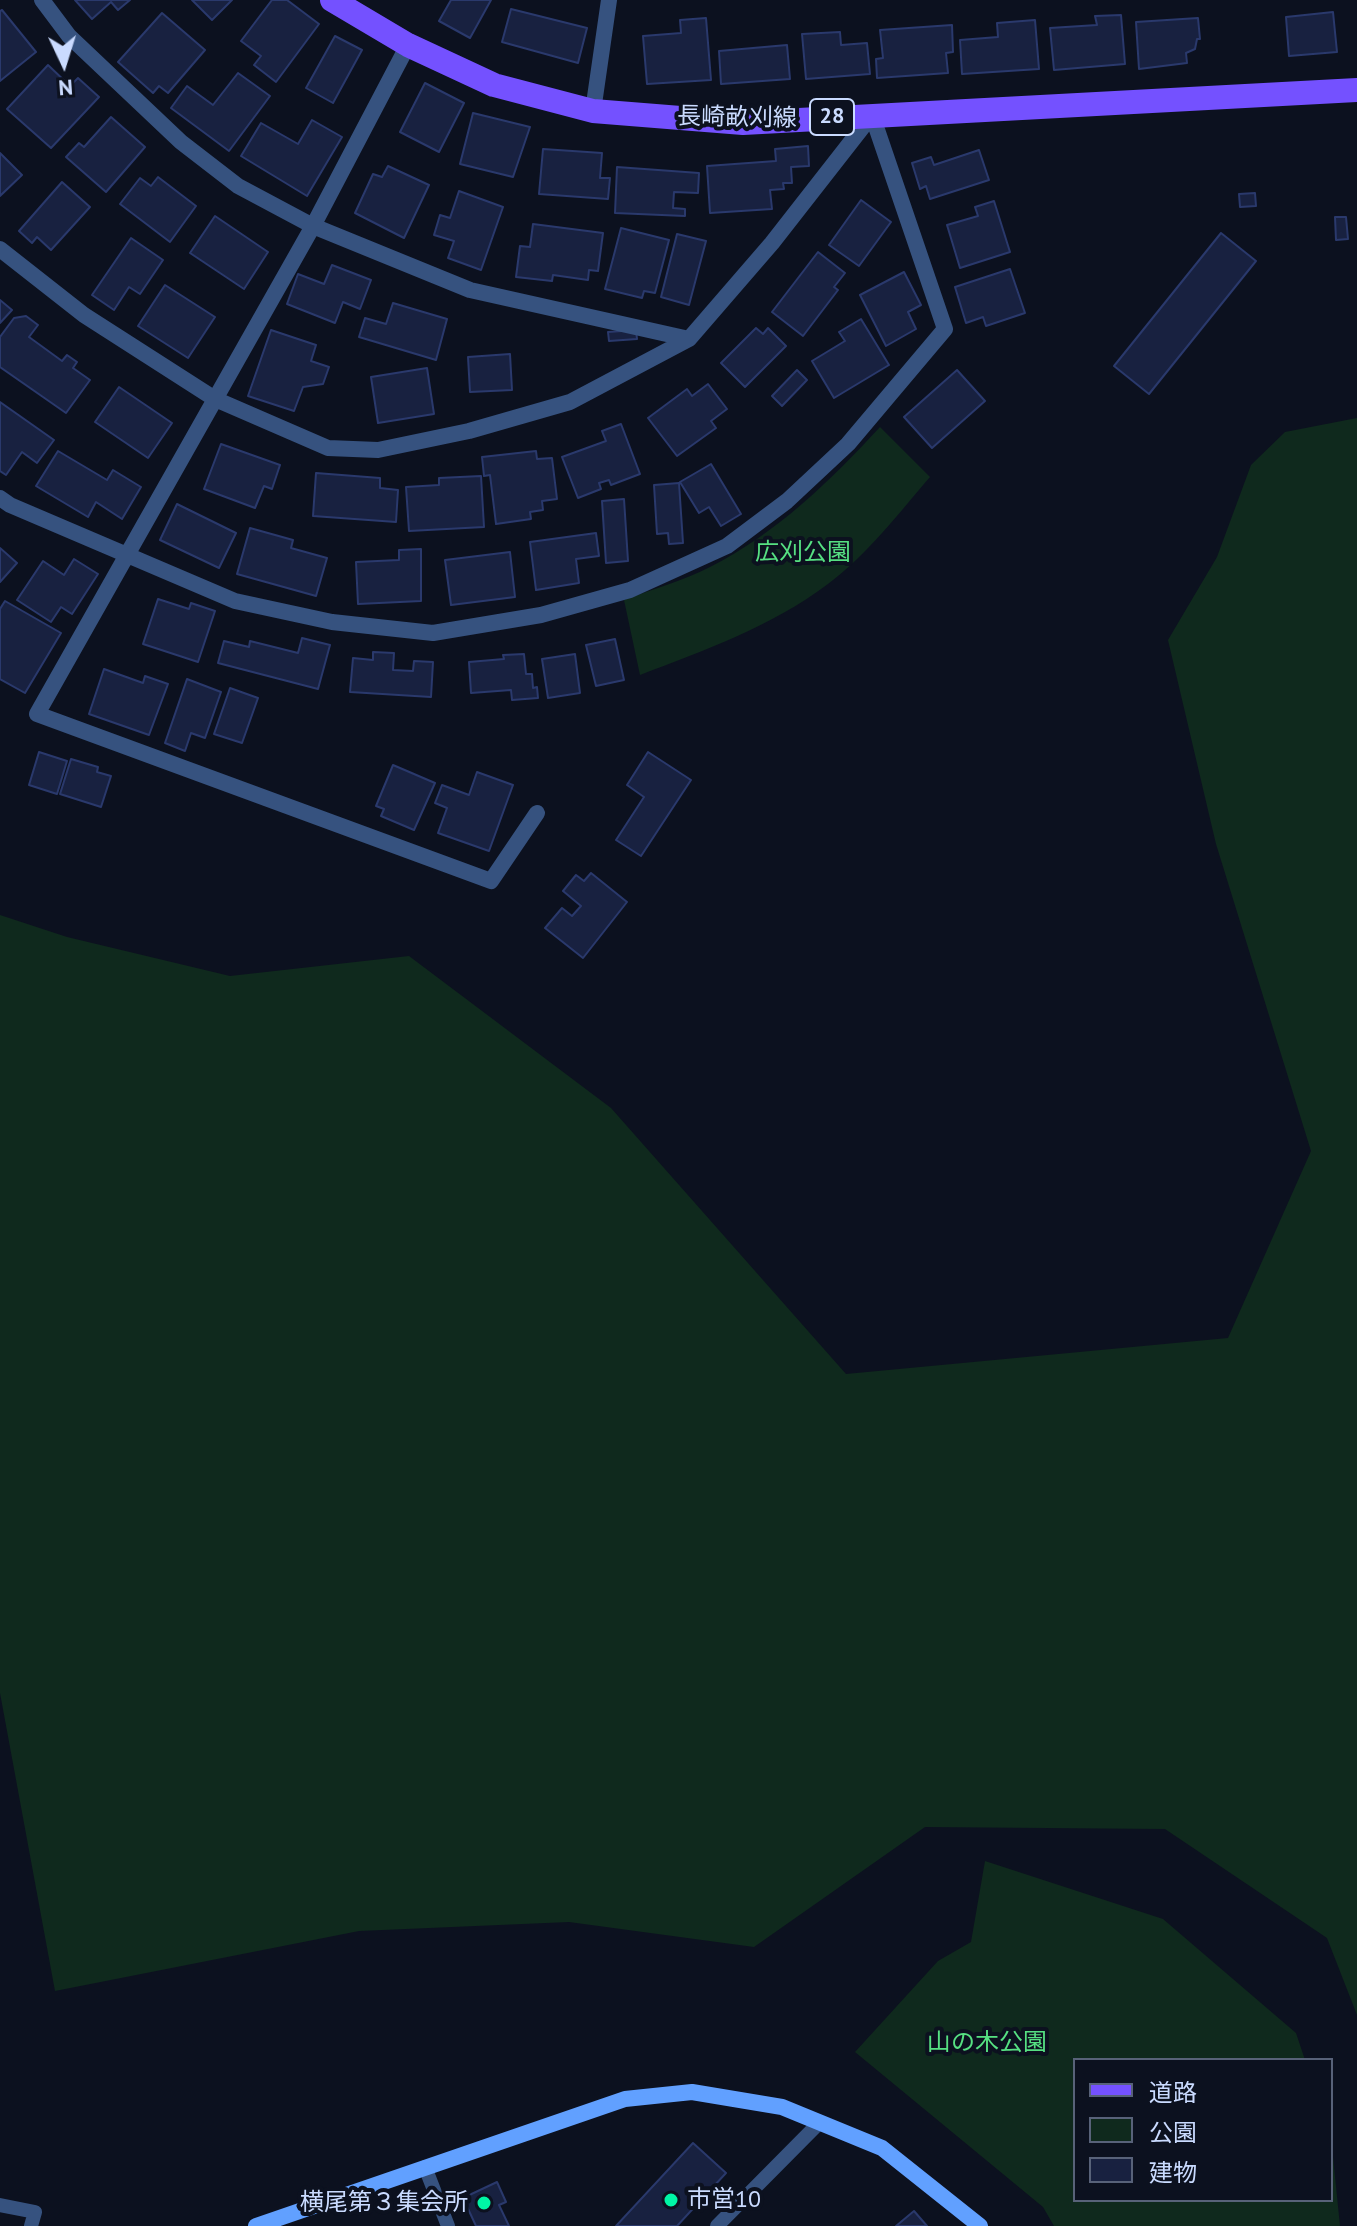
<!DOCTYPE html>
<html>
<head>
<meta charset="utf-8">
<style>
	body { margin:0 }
	#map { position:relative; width:1357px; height:2226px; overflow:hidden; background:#0c111f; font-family:"PT Sans","Noto Sans JP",sans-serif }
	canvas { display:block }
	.legend { position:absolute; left:1073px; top:2058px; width:260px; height:144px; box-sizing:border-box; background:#0c111f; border:2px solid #586279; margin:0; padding:10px 14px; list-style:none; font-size:24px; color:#cadbff }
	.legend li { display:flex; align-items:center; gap:16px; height:40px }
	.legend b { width:40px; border:2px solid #586279 }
	.north { position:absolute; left:24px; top:24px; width:80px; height:80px; -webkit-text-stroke:6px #0c111f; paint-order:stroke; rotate:176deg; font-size:22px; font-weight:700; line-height:32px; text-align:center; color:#cadbff }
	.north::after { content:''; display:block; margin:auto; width:28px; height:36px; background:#cadbff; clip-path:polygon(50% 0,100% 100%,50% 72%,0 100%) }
</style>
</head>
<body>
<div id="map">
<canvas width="1357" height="2226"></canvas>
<ul class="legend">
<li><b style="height:10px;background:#7451ff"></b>道路</li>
<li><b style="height:22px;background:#0f291d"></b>公園</li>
<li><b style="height:22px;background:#182140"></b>建物</li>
</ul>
<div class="north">N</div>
</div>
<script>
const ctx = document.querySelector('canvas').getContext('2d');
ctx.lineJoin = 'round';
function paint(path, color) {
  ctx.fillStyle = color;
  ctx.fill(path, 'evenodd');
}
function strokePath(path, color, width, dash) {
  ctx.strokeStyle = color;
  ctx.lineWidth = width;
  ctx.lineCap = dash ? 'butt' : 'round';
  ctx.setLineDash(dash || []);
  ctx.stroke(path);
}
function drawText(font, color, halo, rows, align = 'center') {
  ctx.font = font + ' "PT Sans","Noto Sans JP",sans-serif';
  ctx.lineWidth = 8;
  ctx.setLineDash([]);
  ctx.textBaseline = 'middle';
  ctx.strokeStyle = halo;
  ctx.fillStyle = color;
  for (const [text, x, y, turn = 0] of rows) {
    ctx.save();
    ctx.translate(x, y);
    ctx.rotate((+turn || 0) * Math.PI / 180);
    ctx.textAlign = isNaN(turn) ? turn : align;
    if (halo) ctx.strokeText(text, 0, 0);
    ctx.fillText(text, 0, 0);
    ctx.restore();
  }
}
paint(new Path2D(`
	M 1357,418 L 1357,2015 L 1327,1938 L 1165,1829 L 925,1827 L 754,1947 L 569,1922 L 359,1931 L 55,1991 L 0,1693 L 0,915 L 67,937 L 230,976 L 409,956 L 611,1108 L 846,1374 L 1228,1338 L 1311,1151 L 1216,844 L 1168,640 L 1217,557 L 1251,465 L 1285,432 Z
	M 880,427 L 930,477 C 899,513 866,556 828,584 C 771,627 705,650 640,675 L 624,600 C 652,589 683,581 710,567 C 777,533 830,481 880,427 Z
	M 985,1861 L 1163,1919 L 1296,2033 L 1305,2060 L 1075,2060 L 1075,2200 L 1331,2200 L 1331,2137 L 1340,2226 L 1054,2226 L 1043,2207 L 855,2052 L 938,1961 L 971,1942 Z`), '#0f291d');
const building = new Path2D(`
	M 75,0 L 130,0 L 118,10 L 111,2 L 92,19 Z
	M 192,0 L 232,0 L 212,20 Z
	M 272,0 L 287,0 L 319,24 L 276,82 L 254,65 L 261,56 L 241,41 Z
	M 451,0 L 491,0 L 470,38 L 439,21 Z
	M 511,9 L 587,28 L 578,63 L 502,42 Z
	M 2,10 L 36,52 L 0,81 L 0,11 Z
	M 1333,12 L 1337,52 L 1289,56 L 1286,17 Z
	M 162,13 L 205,50 L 168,93 L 159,86 L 153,93 L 118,62 Z
	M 1121,15 L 1125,64 L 1054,70 L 1050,28 L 1097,25 L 1095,16 Z
	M 706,18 L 711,80 L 647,84 L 643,36 L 681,33 L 680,20 Z
	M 1198,18 L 1200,39 L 1197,39 L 1195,49 L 1186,53 L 1187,63 L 1139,69 L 1136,22 Z
	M 1035,20 L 1039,69 L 962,74 L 960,40 L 998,37 L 997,23 Z
	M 952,25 L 953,52 L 946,53 L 948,73 L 877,78 L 876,59 L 883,58 L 880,30 Z
	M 840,32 L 841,45 L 867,43 L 870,74 L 806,79 L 802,34 Z
	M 335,36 L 362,50 L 333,103 L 306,88 Z
	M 787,45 L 790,79 L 721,84 L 719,51 Z
	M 48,65 L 70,86 L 78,78 L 99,97 L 51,148 L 7,109 Z
	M 238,73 L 270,96 L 229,151 L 171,108 L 187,86 L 213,105 Z
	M 425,83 L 464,103 L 439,152 L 400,132 Z
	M 473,113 L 530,127 L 513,177 L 460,164 Z
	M 111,117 L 145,147 L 106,192 L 66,157 L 79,143 L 84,147 Z
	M 312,120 L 342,137 L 307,196 L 241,156 L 261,123 L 298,144 Z
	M 808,146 L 809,166 L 791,167 L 792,183 L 783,183 L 784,189 L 770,190 L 772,209 L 710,213 L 707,166 L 776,161 L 775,149 Z
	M 543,149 L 602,153 L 600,178 L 610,178 L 608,199 L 539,194 Z
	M 979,150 L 989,180 L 930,199 L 926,186 L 920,189 L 912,163 L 931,157 L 934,165 Z
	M 0,153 L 22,175 L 0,196 Z
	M 388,166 L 429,185 L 404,238 L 355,213 L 373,174 L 382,177 Z
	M 617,167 L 699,173 L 698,193 L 674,192 L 673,208 L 685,209 L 685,216 L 615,213 Z
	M 158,177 L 196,206 L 170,242 L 120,204 L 140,178 L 151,186 Z
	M 62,182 L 90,207 L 51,250 L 37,237 L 32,243 L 19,231 Z
	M 459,191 L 503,207 L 481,270 L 448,258 L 454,241 L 434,235 L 440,215 L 450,218 Z
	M 1255,193 L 1256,206 L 1240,207 L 1239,194 Z
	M 861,200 L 891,222 L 859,266 L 829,245 Z
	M 994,201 L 1010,252 L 960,268 L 947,225 L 978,216 L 975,207 Z
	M 215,216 L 268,252 L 244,289 L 190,253 Z
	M 1335,217 L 1346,217 L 1348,239 L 1336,240 Z
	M 533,224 L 603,233 L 598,271 L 589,270 L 588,280 L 553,275 L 552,281 L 516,277 L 520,246 L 530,247 Z
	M 621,228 L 669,240 L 655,293 L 644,291 L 642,298 L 605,289 Z
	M 1221,233 L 1256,261 L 1149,394 L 1114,366 Z
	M 677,234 L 706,241 L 689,305 L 661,297 Z
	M 131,238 L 163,260 L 140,294 L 129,287 L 114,310 L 92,295 Z
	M 818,252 L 845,273 L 834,287 L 838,290 L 803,336 L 772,312 Z
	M 332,265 L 371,280 L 360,309 L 343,302 L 335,323 L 287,304 L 298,274 L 324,284 Z
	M 1010,269 L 1025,313 L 986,326 L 983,317 L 966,323 L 955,287 Z
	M 904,272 L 921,305 L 908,312 L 916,329 L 886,346 L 860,295 Z
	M 165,285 L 215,317 L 188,358 L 138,326 Z
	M 0,300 L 12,310 L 0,323 Z
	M 393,303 L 447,319 L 436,360 L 359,337 L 365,318 L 386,324 Z
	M 26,316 L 38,325 L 29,337 L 62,361 L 67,355 L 77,362 L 73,368 L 90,380 L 66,413 L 0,367 L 0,337 L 14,318 Z
	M 861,319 L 889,365 L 834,398 L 812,361 L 845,341 L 839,332 Z
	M 756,328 L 763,334 L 768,328 L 786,346 L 745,387 L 721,363 Z
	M 271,330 L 316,345 L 311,361 L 329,367 L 323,384 L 303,387 L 294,411 L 248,396 Z
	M 636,330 L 637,339 L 609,341 L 608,332 Z
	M 510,354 L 512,390 L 470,392 L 468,357 Z
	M 427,368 L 434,414 L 378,423 L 371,377 Z
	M 797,370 L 807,380 L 782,406 L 772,396 Z
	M 957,370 L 985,401 L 932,448 L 904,417 Z
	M 708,384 L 727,409 L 711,421 L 716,428 L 677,456 L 648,418 L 687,389 L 692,396 Z
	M 119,387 L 172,423 L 148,458 L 95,422 Z
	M 0,402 L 54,440 L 37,463 L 22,452 L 6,475 L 0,471 Z
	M 621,424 L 640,474 L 611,485 L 609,480 L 599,483 L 601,489 L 578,498 L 562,457 L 606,441 L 602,431 Z
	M 221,444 L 280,465 L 272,489 L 264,486 L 255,508 L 204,489 Z
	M 58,451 L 107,480 L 113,470 L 141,487 L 122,519 L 96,502 L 88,517 L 36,486 Z
	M 536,451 L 537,459 L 552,458 L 557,499 L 542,501 L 543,510 L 530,512 L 531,519 L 496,524 L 490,475 L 484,476 L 482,457 Z
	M 711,464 L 741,514 L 721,526 L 709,507 L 699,513 L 680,482 Z
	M 316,473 L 380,478 L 380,488 L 398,490 L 396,522 L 313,516 Z
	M 481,476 L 484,527 L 409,531 L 406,487 L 439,485 L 439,478 Z
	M 679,483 L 683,543 L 669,544 L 668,533 L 657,534 L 654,485 Z
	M 624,499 L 628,561 L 606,563 L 602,501 Z
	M 177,504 L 236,533 L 219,568 L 160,540 Z
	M 250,528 L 293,540 L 291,548 L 327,558 L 316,596 L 237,574 Z
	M 596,533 L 599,556 L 576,559 L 579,583 L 536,590 L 530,542 Z
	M 0,548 L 17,563 L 0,582 Z
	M 421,549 L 421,601 L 358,604 L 356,562 L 399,560 L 399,550 Z
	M 510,552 L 515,597 L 451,605 L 445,560 Z
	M 74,559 L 98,574 L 72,614 L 61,607 L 51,622 L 17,600 L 43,561 L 64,575 Z
	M 158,599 L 189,609 L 191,603 L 215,611 L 198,662 L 143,644 Z
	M 5,601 L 61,633 L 25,693 L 0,679 L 0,609 Z
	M 302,638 L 330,645 L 318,689 L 218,663 L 224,641 L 249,647 L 250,641 L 298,653 Z
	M 615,639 L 624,680 L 596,686 L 586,645 Z
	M 373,652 L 394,653 L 393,670 L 413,671 L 414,661 L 433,662 L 431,697 L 350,692 L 353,658 L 373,660 Z
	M 524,654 L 526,674 L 532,674 L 533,688 L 537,687 L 538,698 L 512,700 L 511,690 L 471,693 L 469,662 L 504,659 L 503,655 Z
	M 575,654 L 580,693 L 548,698 L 542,659 Z
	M 104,669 L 143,683 L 145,676 L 168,684 L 149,735 L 89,714 Z
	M 187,679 L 221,692 L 205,738 L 191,733 L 185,751 L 165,743 Z
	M 230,688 L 258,698 L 242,743 L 214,734 Z
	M 39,752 L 67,761 L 57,794 L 29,785 Z
	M 648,752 L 691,780 L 641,856 L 616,840 L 644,797 L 627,785 Z
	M 71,759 L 98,767 L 97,772 L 111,776 L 101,807 L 60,794 Z
	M 393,765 L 435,783 L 414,830 L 381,816 L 384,809 L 376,806 Z
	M 477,772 L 513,785 L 489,851 L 438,833 L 447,808 L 435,803 L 442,785 L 469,795 Z
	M 591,873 L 627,902 L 583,958 L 545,928 L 562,908 L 572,916 L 581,906 L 563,891 L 576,875 L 584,881 Z
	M 693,2143 L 726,2173 L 677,2226 L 616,2226 Z
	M 497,2182 L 506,2202 L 499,2205 L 509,2226 L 476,2226 L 463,2198 Z
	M 914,2211 L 927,2226 L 896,2226 Z`);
paint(building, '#182140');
strokePath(building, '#2a396c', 2);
strokePath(new Path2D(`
	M 425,2167 L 448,2226
	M 0,2205 L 35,2212 L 31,2226
	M 717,2226 L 820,2122`), '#36527f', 14);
strokePath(new Path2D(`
	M 42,0 L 69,36 L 181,142 L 238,186 L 313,226 L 470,290 L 689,339
	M 408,45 L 313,226 L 37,714 L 491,881 L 537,813
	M 593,111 L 609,0
	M 0,249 L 84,315 L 215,399 L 328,448 L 378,450 L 469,431 L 570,402 L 689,339 L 772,243 L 872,115
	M 0,498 L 10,505 L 235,601 L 332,622 L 433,633 L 541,615 L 630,590 L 727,546 L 787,501 L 848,444 L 945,329 L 872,115`), '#36527f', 16);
strokePath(new Path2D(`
	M 256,2226 L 625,2099 L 692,2092 L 782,2107 L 882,2148 L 980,2226`), '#61a0ff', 16);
strokePath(new Path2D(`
	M 332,0 L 408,45 L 494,85 L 593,111 L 743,123 L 1357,90`), '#7451ff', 24);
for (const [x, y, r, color] of [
	[671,2200,8,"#00f5a5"],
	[484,2203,8,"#00f5a5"]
]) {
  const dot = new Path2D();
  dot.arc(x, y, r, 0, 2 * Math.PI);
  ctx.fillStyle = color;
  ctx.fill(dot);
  strokePath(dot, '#0c111f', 3);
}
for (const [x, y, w] of [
	[832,117,44]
]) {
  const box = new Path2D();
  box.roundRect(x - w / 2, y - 18, w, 36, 6);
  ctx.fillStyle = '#0c111f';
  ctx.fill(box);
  strokePath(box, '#cadbff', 2);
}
drawText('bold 22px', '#cadbff', null, [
	["28",832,117]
]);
drawText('24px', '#cadbff', '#0c111f', [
	["長崎畝刈線",737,118,1]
]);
drawText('24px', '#56e082', '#0c111f', [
	["広刈公園",803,553],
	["山の木公園",987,2043]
]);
drawText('24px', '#cadbff', '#0c111f', [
	["市営10",687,2200],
	["横尾第３集会所",468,2203,"right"]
], 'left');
</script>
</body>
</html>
